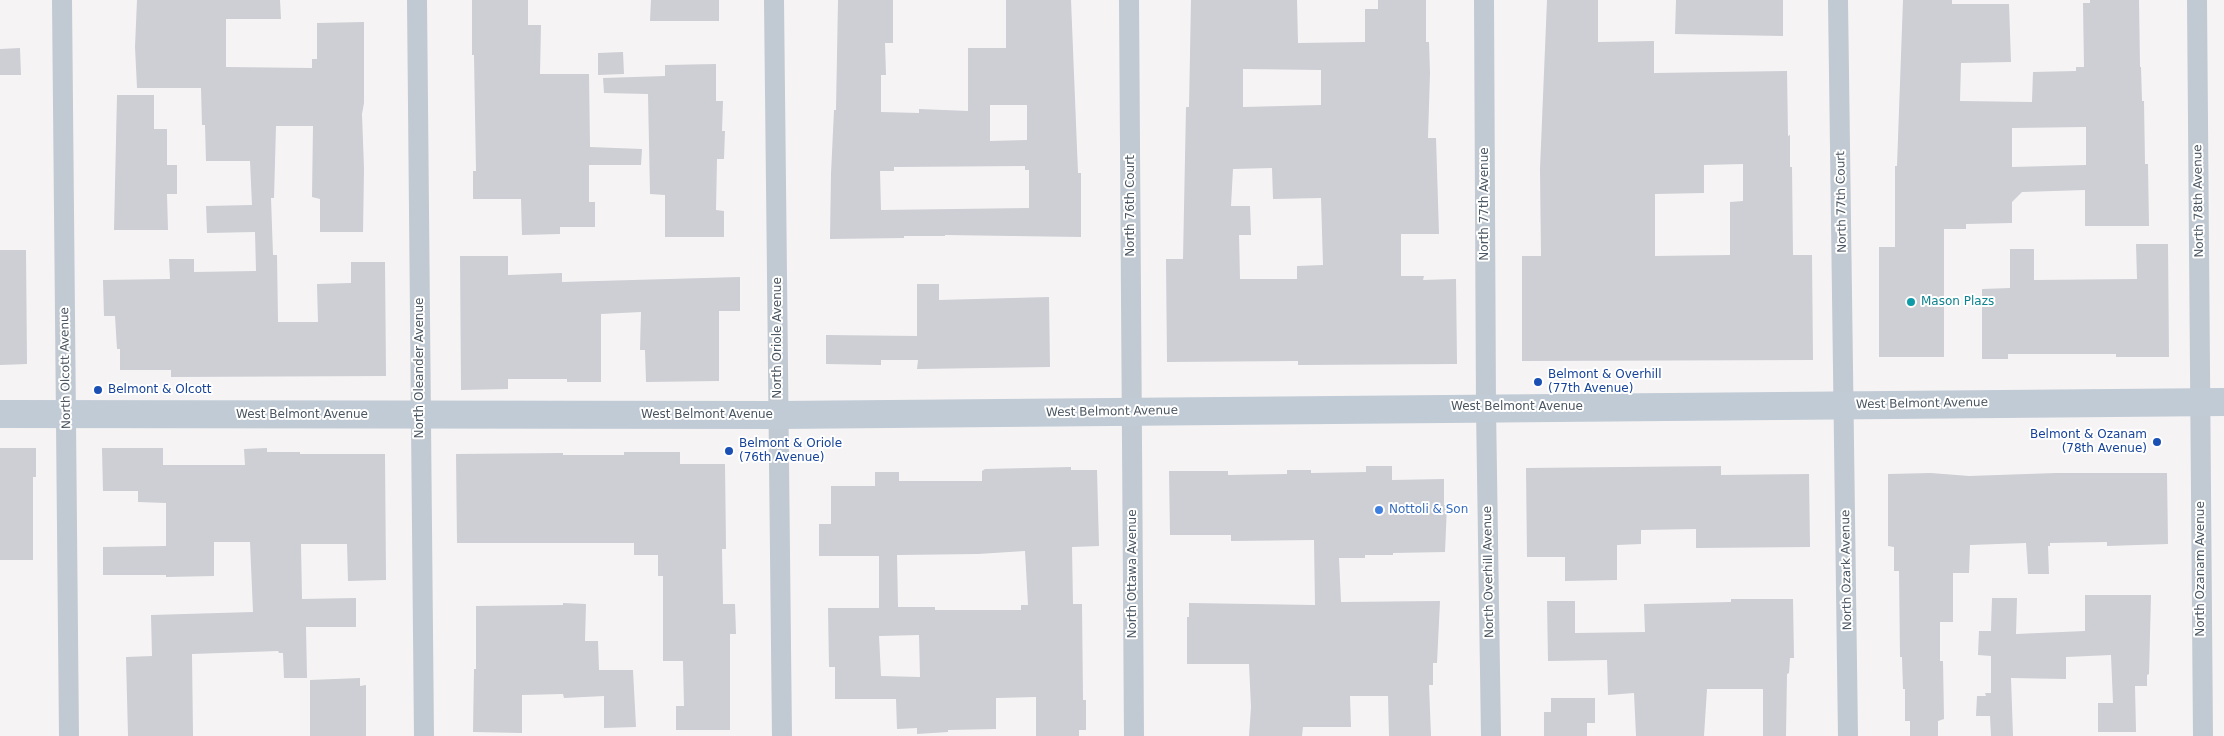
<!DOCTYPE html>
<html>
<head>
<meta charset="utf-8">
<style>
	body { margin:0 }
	canvas { display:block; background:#f5f3f3 }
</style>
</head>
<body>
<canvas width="2224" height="736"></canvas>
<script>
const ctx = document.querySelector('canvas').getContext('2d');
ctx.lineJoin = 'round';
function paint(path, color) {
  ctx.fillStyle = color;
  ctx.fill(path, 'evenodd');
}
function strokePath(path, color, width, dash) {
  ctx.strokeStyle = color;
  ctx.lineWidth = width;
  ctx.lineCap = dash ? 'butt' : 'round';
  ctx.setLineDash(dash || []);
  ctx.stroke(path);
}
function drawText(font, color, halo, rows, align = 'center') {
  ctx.font = font + ' "DejaVu Sans",sans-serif';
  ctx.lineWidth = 4;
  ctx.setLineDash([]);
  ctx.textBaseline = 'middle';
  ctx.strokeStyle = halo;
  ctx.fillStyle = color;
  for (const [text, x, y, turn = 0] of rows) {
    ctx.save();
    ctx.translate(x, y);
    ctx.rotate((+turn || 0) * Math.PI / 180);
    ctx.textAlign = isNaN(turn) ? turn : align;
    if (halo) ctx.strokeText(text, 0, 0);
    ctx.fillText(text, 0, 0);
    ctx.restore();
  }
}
paint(new Path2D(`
	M 137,0 L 280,0 L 281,19 L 226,19 L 226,67 L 312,68 L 312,59 L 317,59 L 317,23 L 364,22 L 364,103 L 362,114 L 364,169 L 363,232 L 320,232 L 320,199 L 312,197 L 313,126 L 276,126 L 274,198 L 271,198 L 273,255 L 277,255 L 278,322 L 318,322 L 317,284 L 351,283 L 351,262 L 385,262 L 386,376 L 171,377 L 171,370 L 120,370 L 120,349 L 117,349 L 115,316 L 104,316 L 103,280 L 170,279 L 169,259 L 194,259 L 194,272 L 256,271 L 255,232 L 207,233 L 206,206 L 252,205 L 250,161 L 206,161 L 205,125 L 202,125 L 201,88 L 137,88 L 135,47 Z
	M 472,0 L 528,0 L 528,25 L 541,25 L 540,74 L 589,74 L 590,147 L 642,149 L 641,165 L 589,165 L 589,202 L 595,202 L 595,227 L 560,227 L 560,234 L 522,235 L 521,199 L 473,199 L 473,171 L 476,171 L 474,55 L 472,55 Z
	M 651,0 L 719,0 L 719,21 L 650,21 Z
	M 838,0 L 893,0 L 893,43 L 885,43 L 886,75 L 881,75 L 881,112 L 919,113 L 919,109 L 968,111 L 968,48 L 1006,48 L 1006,0 L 1071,0 L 1078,173 L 1081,173 L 1081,237 L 945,235 L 945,236 L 904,236 L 904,238 L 830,239 L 831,174 L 834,110 L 836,110 ZM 990,105 L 1027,105 L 1027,140 L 990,141 ZM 1025,166 L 1025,170 L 1029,170 L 1029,208 L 881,210 L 880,171 L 894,171 L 894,167 Z
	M 1191,0 L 1297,0 L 1298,43 L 1365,42 L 1365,9 L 1378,9 L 1378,0 L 1426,0 L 1426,42 L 1429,42 L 1430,73 L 1428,138 L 1436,138 L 1439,234 L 1401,234 L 1401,276 L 1424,276 L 1423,280 L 1456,279 L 1457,364 L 1298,365 L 1298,361 L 1167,362 L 1166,259 L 1183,259 L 1186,107 L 1189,107 ZM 1243,69 L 1321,70 L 1321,105 L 1243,107 ZM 1272,168 L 1273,199 L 1321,198 L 1323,265 L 1297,266 L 1297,279 L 1240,279 L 1239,235 L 1251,235 L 1250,206 L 1231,206 L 1233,169 Z
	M 1547,0 L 1598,0 L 1598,42 L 1654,41 L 1654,73 L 1787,71 L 1788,136 L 1790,135 L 1790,167 L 1792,167 L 1793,255 L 1812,255 L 1813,360 L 1522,361 L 1522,256 L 1541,256 L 1540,169 ZM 1743,164 L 1743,201 L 1730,202 L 1730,255 L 1655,256 L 1655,194 L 1704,193 L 1704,165 Z
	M 1676,0 L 1783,0 L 1783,36 L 1675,34 Z
	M 1903,0 L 1952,0 L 1952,4 L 2009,4 L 2011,62 L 1961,63 L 1960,101 L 2032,102 L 2033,72 L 2076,71 L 2076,67 L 2084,67 L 2083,3 L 2090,3 L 2090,0 L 2139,0 L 2140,67 L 2141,67 L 2142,101 L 2144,101 L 2145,164 L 2148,164 L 2149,226 L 2085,226 L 2085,190 L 2022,192 L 2012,202 L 2012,223 L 1966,224 L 1966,229 L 1944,229 L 1944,357 L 1879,357 L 1879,247 L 1895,247 L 1895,166 L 1897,166 ZM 2086,127 L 2086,165 L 2012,167 L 2012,128 Z
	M 20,48 L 21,75 L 0,75 L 0,49 Z
	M 623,52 L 624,74 L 598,75 L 598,53 Z
	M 716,64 L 716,101 L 723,101 L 722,131 L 725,131 L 724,159 L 717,159 L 716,210 L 724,211 L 724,237 L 665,237 L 665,195 L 650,194 L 648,94 L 604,93 L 603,78 L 665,76 L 665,65 Z
	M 117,95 L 154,95 L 154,129 L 167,129 L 167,165 L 177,165 L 177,194 L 167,194 L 168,230 L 114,230 Z
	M 2136,244 L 2168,244 L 2169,357 L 2116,357 L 2116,354 L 2008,354 L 2008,359 L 1982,359 L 1982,289 L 2010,288 L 2010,249 L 2034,249 L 2034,280 L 2137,279 Z
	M 0,250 L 26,250 L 27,364 L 0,365 Z
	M 460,256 L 508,256 L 508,275 L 562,273 L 562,282 L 740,277 L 740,311 L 719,311 L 719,381 L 646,382 L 645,350 L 640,350 L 641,312 L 601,314 L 601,382 L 567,382 L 567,379 L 508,379 L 508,389 L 461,390 Z
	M 917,284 L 939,284 L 939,300 L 1049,297 L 1050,367 L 917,369 L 918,360 L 881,360 L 881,365 L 826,364 L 826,335 L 917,336 Z
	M 0,448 L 36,448 L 36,477 L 33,477 L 33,560 L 0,560 Z
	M 102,448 L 163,448 L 163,465 L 245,465 L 244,449 L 267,448 L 267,452 L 300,452 L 300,454 L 385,454 L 386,580 L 348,581 L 347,544 L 301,544 L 302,599 L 356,598 L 356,627 L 306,627 L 307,678 L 284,678 L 283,653 L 279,653 L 278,651 L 192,654 L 193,736 L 128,736 L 126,657 L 152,656 L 151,615 L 253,612 L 250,542 L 214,542 L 214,576 L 166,577 L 166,575 L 103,575 L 103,547 L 166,546 L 166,503 L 138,502 L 138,491 L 103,491 Z
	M 624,452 L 680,452 L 680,464 L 725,464 L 726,549 L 722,549 L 723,604 L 735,604 L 736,634 L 730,634 L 730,730 L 676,730 L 676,706 L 684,706 L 683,661 L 663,661 L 663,576 L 658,576 L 658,555 L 634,555 L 634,543 L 457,543 L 456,454 L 563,453 L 563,455 L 624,455 Z
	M 1366,466 L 1392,466 L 1392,480 L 1444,479 L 1444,505 L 1447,505 L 1445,552 L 1393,553 L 1393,555 L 1365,555 L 1365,558 L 1339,558 L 1341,602 L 1440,601 L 1437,663 L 1433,663 L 1433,685 L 1429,685 L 1431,736 L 1389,736 L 1388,696 L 1350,696 L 1351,727 L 1303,727 L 1302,736 L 1249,736 L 1251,707 L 1249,664 L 1187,664 L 1187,617 L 1189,617 L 1189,603 L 1315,605 L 1314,540 L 1231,541 L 1231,535 L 1170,535 L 1169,471 L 1228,471 L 1228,475 L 1287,474 L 1287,470 L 1311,470 L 1311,473 L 1366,472 Z
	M 1721,466 L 1721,475 L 1809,474 L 1810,547 L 1696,548 L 1696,529 L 1641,530 L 1641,544 L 1617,545 L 1617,580 L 1565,581 L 1565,557 L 1527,557 L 1526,468 Z
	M 1071,467 L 1071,470 L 1097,470 L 1099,546 L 1072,547 L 1073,604 L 1082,604 L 1083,700 L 1086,700 L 1086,730 L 1079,730 L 1079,736 L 1036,736 L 1036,697 L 996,698 L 996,729 L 948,730 L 948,732 L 917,734 L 917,728 L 897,729 L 896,699 L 835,699 L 835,667 L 829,667 L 828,608 L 879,608 L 879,556 L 819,556 L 819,524 L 831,524 L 831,486 L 875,486 L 875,472 L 899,472 L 899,481 L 982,481 L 982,471 L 985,469 ZM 1025,551 L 1028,605 L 1021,605 L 1021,610 L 935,610 L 935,607 L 898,607 L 897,555 L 978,554 ZM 919,635 L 920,677 L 881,676 L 879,636 Z
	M 1931,473 L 1969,476 L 2056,473 L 2167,473 L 2168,544 L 2107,546 L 2107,542 L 2050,543 L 2050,546 L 2048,546 L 2049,574 L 2028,574 L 2026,543 L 1970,545 L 1969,573 L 1953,573 L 1953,622 L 1940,622 L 1940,661 L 1943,661 L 1944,719 L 1938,721 L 1938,736 L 1910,736 L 1910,721 L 1905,721 L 1905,689 L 1903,689 L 1902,657 L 1900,657 L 1899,571 L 1894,571 L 1894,547 L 1888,546 L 1888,474 Z
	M 2085,595 L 2151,595 L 2149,674 L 2147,675 L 2147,686 L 2135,686 L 2136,732 L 2098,732 L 2098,703 L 2113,703 L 2111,655 L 2066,657 L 2066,679 L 2011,678 L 2013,736 L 1991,736 L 1990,716 L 1976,716 L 1977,696 L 1986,696 L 1985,693 L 1991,693 L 1991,656 L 1978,655 L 1979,631 L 1991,631 L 1992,598 L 2017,598 L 2016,634 L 2085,631 Z
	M 1731,599 L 1793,599 L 1794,658 L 1790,658 L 1789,673 L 1787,674 L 1786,736 L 1763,736 L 1763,689 L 1707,689 L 1704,736 L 1636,736 L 1634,693 L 1608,695 L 1607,660 L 1548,661 L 1547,601 L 1575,601 L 1575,633 L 1645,632 L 1644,604 L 1731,602 Z
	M 563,603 L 586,604 L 585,641 L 598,641 L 599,670 L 633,670 L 636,727 L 604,728 L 604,696 L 564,698 L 563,694 L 522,695 L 522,733 L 473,732 L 474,669 L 476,669 L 476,606 L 563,605 Z
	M 360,678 L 360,686 L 366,685 L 366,736 L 310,736 L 310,680 Z
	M 1551,698 L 1595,698 L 1595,723 L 1587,723 L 1587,736 L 1544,736 L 1544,712 L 1551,712 Z`), '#cdcfd5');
strokePath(new Path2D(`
	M 62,0 L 69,736
	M 417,0 L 424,736
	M 774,0 L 782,736
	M 1129,0 L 1134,736
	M 1484,0 L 1486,408 L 1491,736
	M 1838,0 L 1848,736
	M 2197,0 L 2203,736`), '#c1cad2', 20);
strokePath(new Path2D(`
	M 0,414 L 778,415 L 2224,402`), '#c1cbd6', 28);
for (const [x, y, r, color] of [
	[1911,302,5,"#0f9aa8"],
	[1538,382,5,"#1a4fb4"],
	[98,390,5,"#1a4fb4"],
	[2157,442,5,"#1a4fb4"],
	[729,451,5,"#1a4fb4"],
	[1379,510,5,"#3f7fe0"]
]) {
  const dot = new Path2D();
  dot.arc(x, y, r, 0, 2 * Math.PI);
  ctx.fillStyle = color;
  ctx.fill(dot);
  strokePath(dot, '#fff', 2);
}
drawText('12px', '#4a5661', '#fff', [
	["North 78th Avenue",2199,201,-91],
	["North 77th Court",1842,202,-91],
	["North 77th Avenue",1485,204,-90],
	["North 76th Court",1131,206,-90],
	["North Oriole Avenue",778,338,-90],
	["North Olcott Avenue",66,368,-91],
	["North Oleander Avenue",420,368,-90],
	["West Belmont Avenue",1922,404,-1],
	["West Belmont Avenue",1517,407],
	["West Belmont Avenue",1112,412,-1],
	["West Belmont Avenue",302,415],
	["West Belmont Avenue",707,415],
	["North Ozanam Avenue",2201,569,-90],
	["North Ozark Avenue",1847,570,-91],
	["North Overhill Avenue",1489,572,-91],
	["North Ottawa Avenue",1133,574,-90]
]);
drawText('12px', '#0d838f', '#fff', [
	["Mason Plazs",1921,302]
], 'left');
drawText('12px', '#164399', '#fff', [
	["Belmont & Overhill",1548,375],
	["(77th Avenue)",1548,389],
	["Belmont & Olcott",108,390],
	["Belmont & Ozanam",2147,435,"right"],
	["(78th Avenue)",2147,449,"right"],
	["Belmont & Oriole",739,444],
	["(76th Avenue)",739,458]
], 'left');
drawText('12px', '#366cbe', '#fff', [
	["Nottoli & Son",1389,510]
], 'left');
</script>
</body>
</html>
